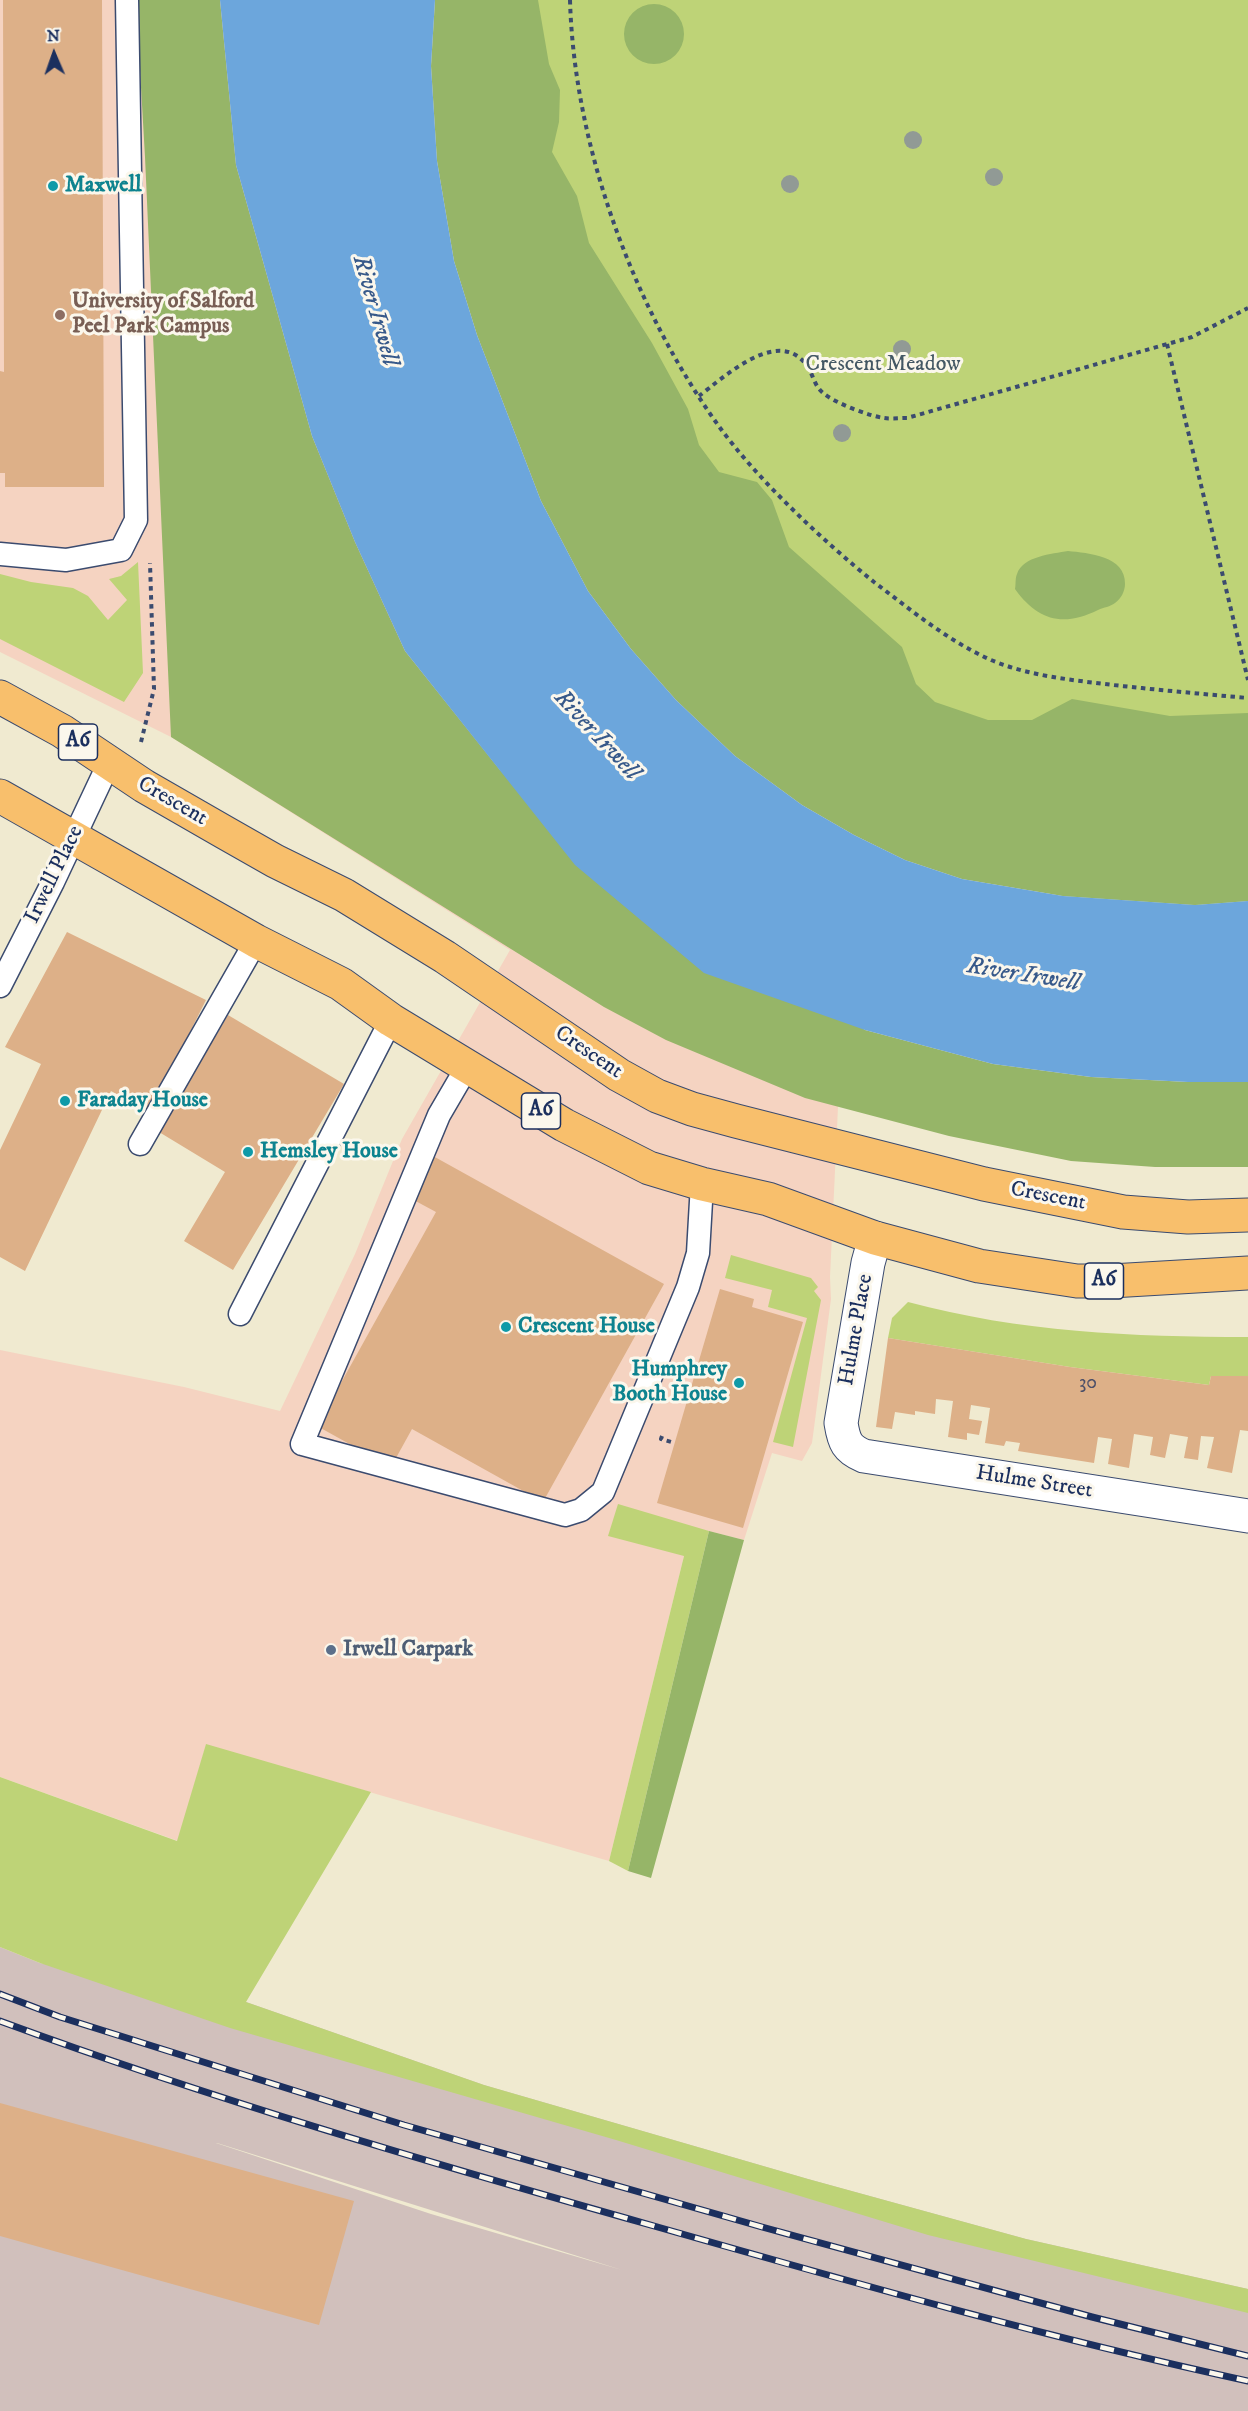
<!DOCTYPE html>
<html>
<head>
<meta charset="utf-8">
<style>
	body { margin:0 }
	#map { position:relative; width:1248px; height:2411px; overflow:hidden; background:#f0ead0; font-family:"IM FELL DW Pica",serif }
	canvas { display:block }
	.north { position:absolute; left:24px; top:24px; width:60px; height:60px; -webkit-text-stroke:4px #fbf7ec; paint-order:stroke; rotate:358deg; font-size:16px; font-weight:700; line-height:24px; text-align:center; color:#1b2f5e }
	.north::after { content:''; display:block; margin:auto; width:21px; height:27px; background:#1b2f5e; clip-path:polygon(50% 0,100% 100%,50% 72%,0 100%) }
</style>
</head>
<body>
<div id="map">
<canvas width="1248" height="2411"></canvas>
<div class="north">N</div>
</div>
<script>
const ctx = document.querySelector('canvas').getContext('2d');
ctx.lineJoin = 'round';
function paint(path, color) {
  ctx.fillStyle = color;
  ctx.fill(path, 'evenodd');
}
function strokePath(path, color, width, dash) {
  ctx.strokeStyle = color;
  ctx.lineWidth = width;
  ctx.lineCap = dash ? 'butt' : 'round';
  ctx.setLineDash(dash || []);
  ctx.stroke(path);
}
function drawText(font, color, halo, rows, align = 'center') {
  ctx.font = font + ' "IM FELL DW Pica",serif';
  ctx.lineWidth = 6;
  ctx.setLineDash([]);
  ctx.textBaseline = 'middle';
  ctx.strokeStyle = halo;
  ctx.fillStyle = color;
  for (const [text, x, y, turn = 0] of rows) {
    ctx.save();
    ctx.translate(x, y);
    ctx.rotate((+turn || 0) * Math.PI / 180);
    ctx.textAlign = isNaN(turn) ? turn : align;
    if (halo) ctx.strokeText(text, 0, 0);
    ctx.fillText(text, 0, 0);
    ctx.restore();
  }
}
paint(new Path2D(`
	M 0,0 L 220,0 L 236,165 L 312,436 L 405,651 L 500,770 L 842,1022 L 830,1277 L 831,1299 L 812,1443 L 802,1461 L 772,1453 L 744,1540 L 696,1528 L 684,1556 L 609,1861 L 206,1745 L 178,1841 L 0,1777 L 0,1350 L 184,1387 L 280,1411 L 355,1254 L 402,1139 L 510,950 L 171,737 L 0,652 Z`), '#f5d3c1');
paint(new Path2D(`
	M 0,1947 L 40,1963 L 246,2002 L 484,2085 L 808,2179 L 1026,2239 L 1248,2289 L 1248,2411 L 0,2411 ZM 216,2143 L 217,2143 L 622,2270 L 431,2214 Z`), '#d1c0bc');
paint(new Path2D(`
	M 435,0 L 1248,0 L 1248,901 L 1195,905 L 1063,896 L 905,860 Z
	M 138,562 L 143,673 L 124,702 L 0,639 L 0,574 L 31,582 L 73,588 L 88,596 L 108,620 L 127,600 L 109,579 L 121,576 Z
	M 731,1255 L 811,1278 L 818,1287 L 814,1291 L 821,1300 L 793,1447 L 773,1442 L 807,1318 L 768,1307 L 772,1290 L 725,1278 Z
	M 908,1302 C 1019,1332 1133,1337 1248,1337 L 1248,1376 L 1211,1376 L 1209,1385 L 1070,1367 L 888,1338 L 892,1318 Z
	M 618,1504 L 709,1531 L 628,1871 L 609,1861 L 684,1556 L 608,1536 Z
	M 206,1744 L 371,1792 L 246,2002 L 484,2085 L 808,2179 L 1026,2239 L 1248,2289 L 1248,2313 L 928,2235 L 616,2140 L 230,2028 L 40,1963 L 0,1947 L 0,1777 L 177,1841 Z`), '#bed377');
paint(new Path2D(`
	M 136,0 L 220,0 L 236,165 L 312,436 L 355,542 L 405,651 L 500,770 L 865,1030 L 993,1064 L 1091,1077 L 1188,1082 L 1248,1082 L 1248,1167 L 1155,1167 L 1071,1161 L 949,1136 L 805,1098 L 666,1040 L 604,1007 L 171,737 L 145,157 Z
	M 435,0 L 538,0 L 549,64 L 560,90 L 559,122 L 552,152 L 577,196 L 589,243 L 652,343 L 688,409 L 699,445 L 719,472 L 757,482 L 772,500 L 789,547 L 902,647 L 916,684 L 935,702 L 988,720 L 1032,720 L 1072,699 L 1170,716 L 1248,713 L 1248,901 L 1195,905 L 1063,896 L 962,879 L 905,860 L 854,835 L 802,805 L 735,756 L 676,700 L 631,649 L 588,591 L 541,501 L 477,335 L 454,261 L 437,161 L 431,66 Z
	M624 34a30 30 0 1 1 60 0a30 30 0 1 1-60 0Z
	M 1068,551 C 1088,553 1126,556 1125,584 C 1125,591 1121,599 1115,603 C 1110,607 1104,607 1098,610 C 1063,627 1038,621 1015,589 C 1016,585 1015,578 1017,574 C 1023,556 1052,554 1068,551 Z
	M 709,1531 L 744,1540 L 651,1878 L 628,1871 Z`), '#96b568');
paint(new Path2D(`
	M 220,0 L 435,0 L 431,66 L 437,161 L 454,261 L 477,335 L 541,501 L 588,591 L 631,649 L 676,700 L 735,756 L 802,805 L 854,835 L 905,860 L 962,879 L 1063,896 L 1195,905 L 1248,901 L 1248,1082 L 1188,1082 L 1091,1077 L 993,1064 L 865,1030 L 704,973 L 575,865 L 405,651 L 355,542 L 312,436 L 236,165 Z`), '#6ca6dc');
paint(new Path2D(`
	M 3,0 L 102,0 L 104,487 L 5,487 L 5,473 L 0,473 L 0,371 L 4,372 Z
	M 67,932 L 206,1000 L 150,1112 L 111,1091 L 25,1271 L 0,1257 L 0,1150 L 41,1064 L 5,1047 Z
	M 228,1015 L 344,1084 L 233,1270 L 184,1241 L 225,1172 L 159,1132 Z
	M 433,1156 L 664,1284 L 543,1502 L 412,1429 L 391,1467 L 317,1426 L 436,1212 L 410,1198 Z
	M 720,1289 L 754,1299 L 752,1307 L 803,1322 L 743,1528 L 657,1503 Z
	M 888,1338 L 1070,1367 L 1209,1385 L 1211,1376 L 1248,1376 L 1248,1431 L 1240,1430 L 1232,1473 L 1207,1468 L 1214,1437 L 1201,1436 L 1198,1460 L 1184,1458 L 1188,1437 L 1170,1434 L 1165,1458 L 1150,1455 L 1153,1437 L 1134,1434 L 1129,1468 L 1108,1464 L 1112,1439 L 1098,1437 L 1094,1463 L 1018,1451 L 1020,1443 L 1006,1441 L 1004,1446 L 985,1443 L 990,1408 L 971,1405 L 969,1419 L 982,1421 L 979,1435 L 967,1433 L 967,1440 L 948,1437 L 953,1401 L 936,1399 L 935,1414 L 915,1411 L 915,1415 L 895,1412 L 892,1429 L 876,1427 Z
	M 0,2103 L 354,2201 L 319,2325 L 0,2236 Z`), '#ddb088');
const lane = new Path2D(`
	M 0,554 L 66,560 L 121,550 L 136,520 L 127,0
	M 0,986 L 53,882 L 109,763
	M 467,1067 L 439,1115 L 302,1444 L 565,1515 L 581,1510 L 603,1492 L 688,1287 L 698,1253 L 702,1184
	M 140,1144 L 256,941
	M 240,1314 L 391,1020`);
const street = new Path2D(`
	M 875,1238 L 868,1263 L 841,1423 C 844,1442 847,1449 864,1456 L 1248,1516`);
const highway = new Path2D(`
	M 0,697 L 62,731 L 144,786 L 224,832 L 275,861 L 344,895 L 445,957 L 619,1075 L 657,1096 L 692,1109 L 736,1121 L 984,1184 L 1123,1212 L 1188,1217 L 1248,1215
	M 0,796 L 256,941 L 341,984 L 391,1020 L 564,1125 L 649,1168 L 702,1184 L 768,1199 L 875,1238 L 979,1266 L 1077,1281 L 1111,1281 L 1248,1273`);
strokePath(lane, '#3b4b6f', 25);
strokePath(street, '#3b4b6f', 35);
strokePath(highway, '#3b4b6f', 35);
strokePath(new Path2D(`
	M 570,0 C 574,145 633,307 718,425 C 756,478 822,540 874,582 C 911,610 948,641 991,660 C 1029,676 1072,680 1113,685 C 1158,690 1203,694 1248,698
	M 1167,344 L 1248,680
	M 699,396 C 723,378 775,329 804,362 C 813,371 813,385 823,393 C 835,403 869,416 884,418 C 891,419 899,418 907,418 L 1192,337 L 1248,308
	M 141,742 L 154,689 L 150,563
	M 662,1436 L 661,1439 L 675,1443`), '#3b4b6f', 4, [4.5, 4.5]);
strokePath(lane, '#fff', 22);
strokePath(street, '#fff', 33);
strokePath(highway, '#f8bf6c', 33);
const rail = new Path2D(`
	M 0,1994 L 60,2017 L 404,2125 L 762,2227 L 1092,2317 L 1248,2356
	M 0,2021 C 215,2100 434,2164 654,2226 C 851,2282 1048,2338 1248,2381`);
strokePath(rail, '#1b2f5e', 7);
strokePath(rail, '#fbf7ec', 4.5, [14]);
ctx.fillStyle = '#919a95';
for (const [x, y] of [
	[913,140],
	[994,177],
	[790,184],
	[902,349],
	[842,433]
]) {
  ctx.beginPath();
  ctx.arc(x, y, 9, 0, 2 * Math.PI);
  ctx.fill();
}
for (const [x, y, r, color] of [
	[53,186,6,"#0f9aa8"],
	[60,315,6,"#8d6e63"],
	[65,1101,6,"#0f9aa8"],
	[248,1152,6,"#0f9aa8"],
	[506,1327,6,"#0f9aa8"],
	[739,1383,6,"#0f9aa8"],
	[331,1650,6,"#5c6f8a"]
]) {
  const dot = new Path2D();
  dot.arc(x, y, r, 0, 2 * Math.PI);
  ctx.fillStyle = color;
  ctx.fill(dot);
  strokePath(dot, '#fbf7ec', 2);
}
drawText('20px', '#4c4f68', null, [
	["30",1088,1384]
]);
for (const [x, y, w] of [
	[78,742,39],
	[541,1111,39],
	[1104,1281,39]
]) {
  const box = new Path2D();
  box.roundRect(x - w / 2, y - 18, w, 36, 4.5);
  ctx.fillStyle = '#fbf7ec';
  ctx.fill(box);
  strokePath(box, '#1b2f5e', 1.5);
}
drawText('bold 21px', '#1b2f5e', null, [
	["A6",78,742],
	["A6",541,1111],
	["A6",1104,1281]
]);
drawText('bold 22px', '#0d838f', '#fbf7ec', [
	["Maxwell",65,186],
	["Faraday House",77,1101],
	["Hemsley House",260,1152],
	["Crescent House",518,1327],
	["Humphrey",727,1370,"right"],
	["Booth House",727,1395,"right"]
], 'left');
drawText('bold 22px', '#785e54', '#fbf7ec', [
	["University of Salford",72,302],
	["Peel Park Campus",72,327]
], 'left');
drawText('22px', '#445864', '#fbf7ec', [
	["Crescent Meadow",883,365]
]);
drawText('22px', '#1b2f5e', '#fbf7ec', [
	["Crescent",172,802,30],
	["Irwell Place",55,875,-64],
	["Crescent",588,1053,34],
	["Crescent",1048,1197,11],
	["Hulme Place",857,1330,-80],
	["Hulme Street",1034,1483,9]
]);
drawText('bold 22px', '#4e5e75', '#fbf7ec', [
	["Irwell Carpark",343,1650]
], 'left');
drawText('italic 24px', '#37598a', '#fbf7ec', [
	["River Irwell",374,311,74],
	["River Irwell",596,736,47],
	["River Irwell",1023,976,9]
]);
</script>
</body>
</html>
